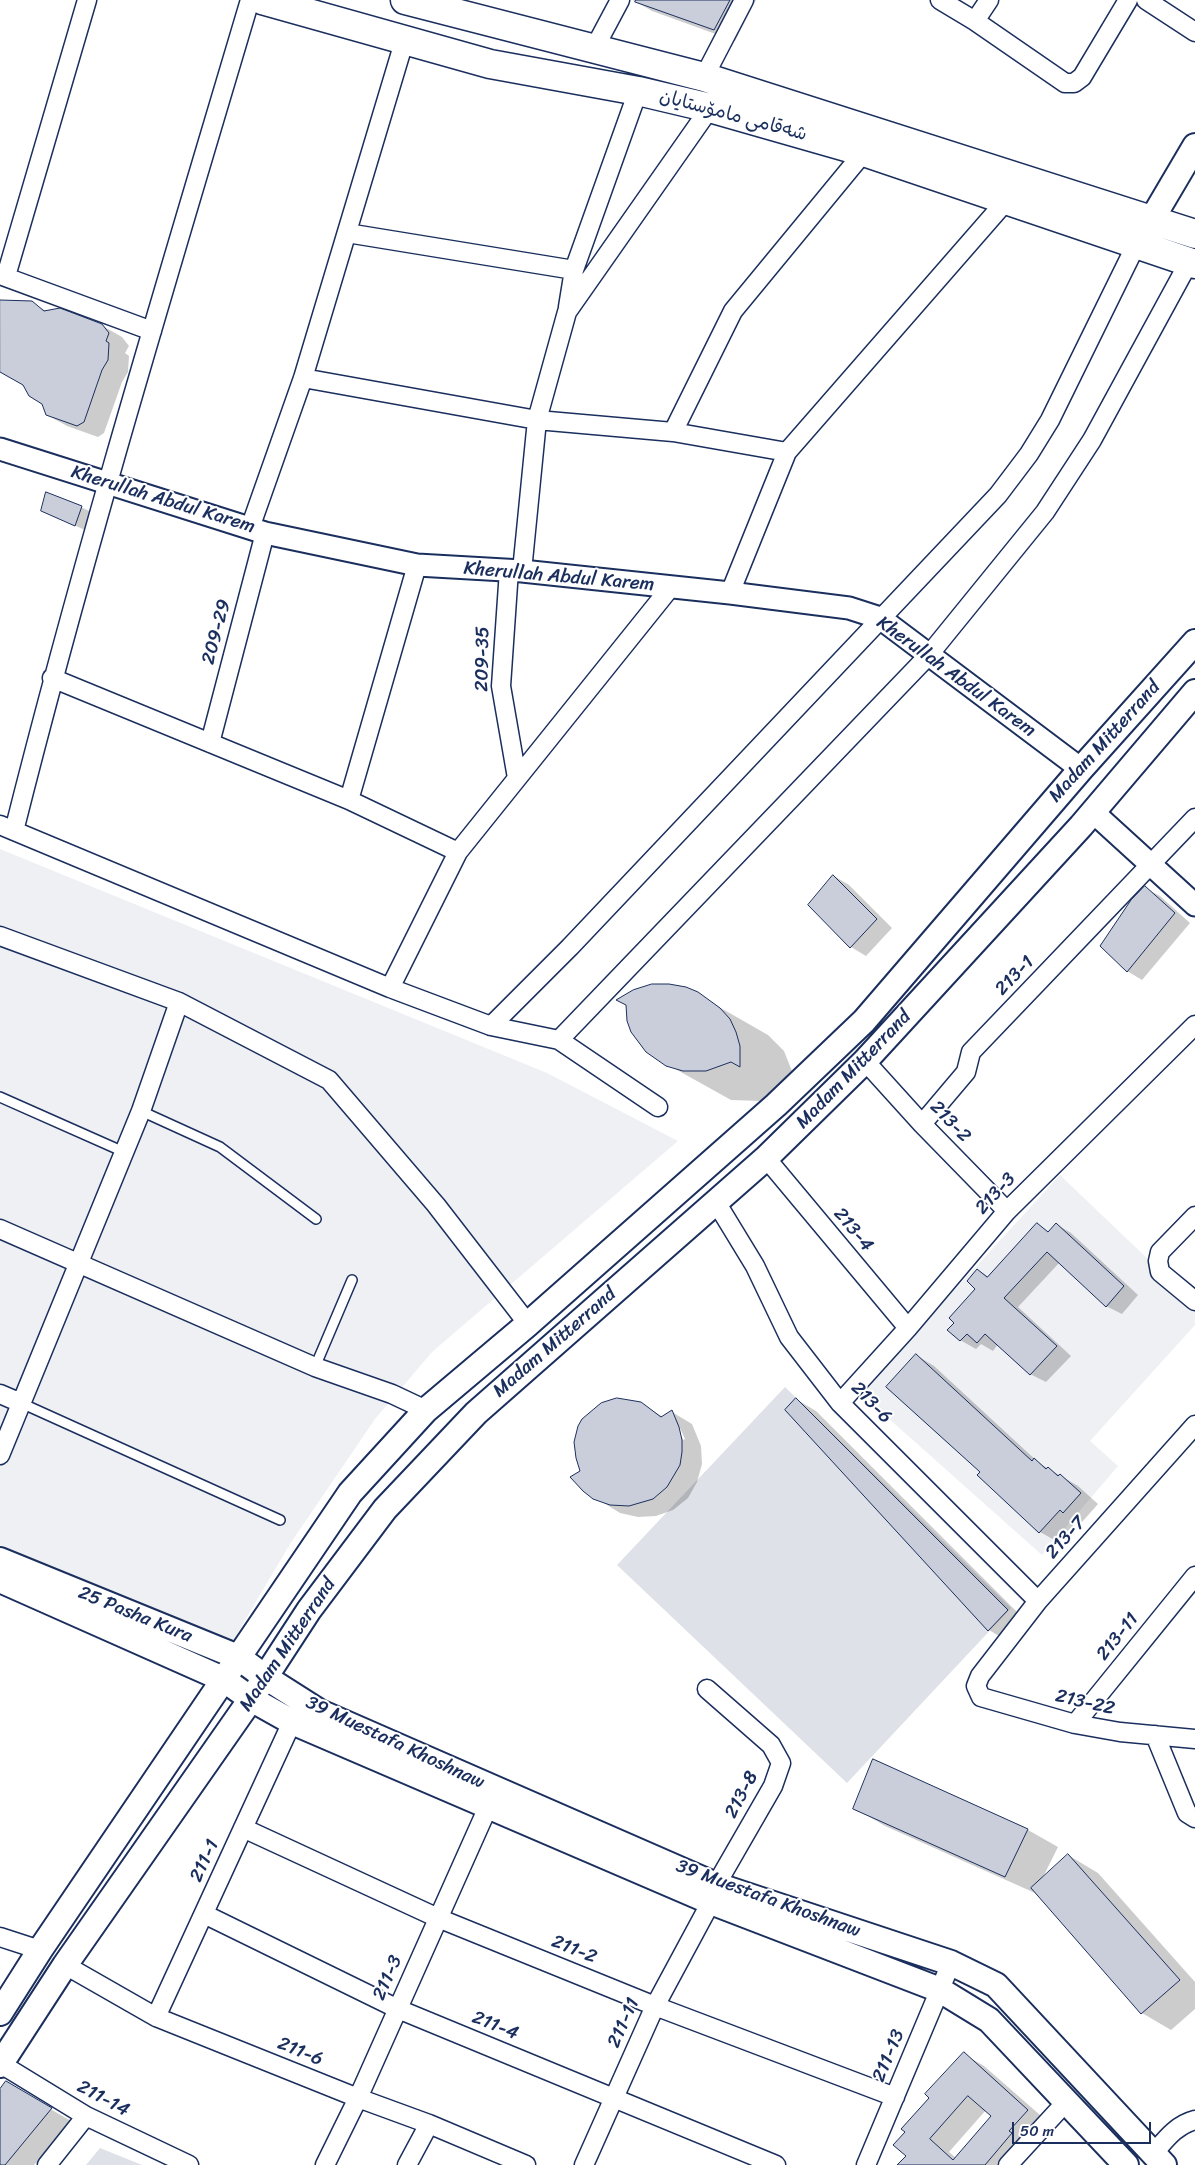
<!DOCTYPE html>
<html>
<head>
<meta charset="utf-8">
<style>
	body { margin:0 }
	#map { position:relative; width:1195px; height:2165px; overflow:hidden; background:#fff; font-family:Sriracha,sans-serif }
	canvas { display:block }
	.scale { position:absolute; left:1012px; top:2122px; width:139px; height:22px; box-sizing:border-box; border:2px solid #1b2f5e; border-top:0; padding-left:6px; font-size:15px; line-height:18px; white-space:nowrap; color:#1b2f5e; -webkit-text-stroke:4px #fff; paint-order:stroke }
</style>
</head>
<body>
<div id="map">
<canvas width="1195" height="2165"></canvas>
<div class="scale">50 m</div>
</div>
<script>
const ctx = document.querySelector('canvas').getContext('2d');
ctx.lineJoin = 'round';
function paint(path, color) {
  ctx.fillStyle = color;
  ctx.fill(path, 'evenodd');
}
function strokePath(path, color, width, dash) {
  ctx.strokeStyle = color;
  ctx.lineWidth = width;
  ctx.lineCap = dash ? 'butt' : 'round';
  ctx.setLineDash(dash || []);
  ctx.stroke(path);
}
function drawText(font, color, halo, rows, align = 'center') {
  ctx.font = font + ' Sriracha,"Playpen Sans Arabic",sans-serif';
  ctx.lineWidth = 4;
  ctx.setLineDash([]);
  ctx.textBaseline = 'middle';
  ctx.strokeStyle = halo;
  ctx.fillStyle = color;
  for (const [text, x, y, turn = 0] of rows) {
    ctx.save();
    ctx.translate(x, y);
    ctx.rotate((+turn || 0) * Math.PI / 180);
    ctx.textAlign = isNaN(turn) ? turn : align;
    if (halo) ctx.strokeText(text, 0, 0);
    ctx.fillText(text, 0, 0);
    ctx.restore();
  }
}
paint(new Path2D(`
	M 0,849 L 547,1073 L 678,1141 L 432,1352 L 375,1419 L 290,1544 L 231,1644 L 0,1545 Z
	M 1060,1175 L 1195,1304 L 1195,1325 L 1090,1441 L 1118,1466 L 1042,1555 L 860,1393 Z`), '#eff0f4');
paint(new Path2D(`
	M 785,1387 L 1011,1608 L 847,1783 L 617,1565 Z
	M 100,2148 L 142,2165 L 86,2165 Z`), '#dee1e7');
paint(new Path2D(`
	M 633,0 L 756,0 L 735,41 L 652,11 Z
	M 32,303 L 48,312 L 101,325 L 122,337 L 129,346 L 125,353 L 129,356 L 128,372 L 122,382 L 104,433 L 98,437 L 67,426 L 47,415 L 44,404 L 25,385 L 0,371 L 0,305 Z
	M 81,507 L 91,512 L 85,530 L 42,511 Z
	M 834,876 L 849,885 L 892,928 L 866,956 L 851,947 L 809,905 Z
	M 1145,888 L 1160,896 L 1190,923 L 1142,980 L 1127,971 Z
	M 686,988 L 768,1035 L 784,1051 L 792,1071 L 793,1096 L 786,1092 L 761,1101 L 731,1100 L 652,1056 L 642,1047 L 632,1032 Z
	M 1037,1224 L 1049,1232 L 1056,1224 L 1071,1233 L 1138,1295 L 1122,1314 L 1106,1306 L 1060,1262 L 1018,1307 L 1071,1356 L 1046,1382 L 1030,1374 L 998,1344 L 993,1351 L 981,1344 L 976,1349 L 960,1340 L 955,1323 L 977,1289 L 978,1270 L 989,1277 Z
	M 916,1355 L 934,1366 L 1039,1463 L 1078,1486 L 1098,1504 L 1082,1522 L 1078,1520 L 1058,1542 L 1040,1532 L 982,1472 Z
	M 796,1399 L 816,1411 L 1028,1623 L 1009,1642 L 989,1630 Z
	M 640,1403 L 663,1417 L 672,1412 L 692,1424 L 701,1446 L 702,1464 L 697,1482 L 688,1498 L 673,1510 L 656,1516 L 638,1517 L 620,1513 L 599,1500 L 582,1471 ZM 677,1426 L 679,1426 L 685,1439 L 683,1440 Z
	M 874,1761 L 1028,1830 L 1058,1847 L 1042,1879 L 1068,1855 L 1098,1873 L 1195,1982 L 1195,2009 L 1171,2030 L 1142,2013 L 1036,1892 L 1035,1893 L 885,1826 L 855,1808 Z
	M 964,2054 L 984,2066 L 1048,2122 L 1015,2165 L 899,2165 L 907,2155 L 907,2132 ZM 986,2110 L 993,2116 L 956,2158 L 949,2152 Z
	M 6,2083 L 71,2121 L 34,2165 L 0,2165 L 0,2092 Z`), '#0003');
const building = new Path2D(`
	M 636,0 L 730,0 L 714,30 L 635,2 Z
	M 0,300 L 32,301 L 44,311 L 60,308 L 102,324 L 109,333 L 106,341 L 109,343 L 108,360 L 102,370 L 84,422 L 77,426 L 46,415 L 42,404 L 29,396 L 23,385 L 0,372 Z
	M 46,492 L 82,506 L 75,526 L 41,511 Z
	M 833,875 L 877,919 L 850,948 L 808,905 Z
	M 1145,886 L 1175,913 L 1127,972 L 1100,946 L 1131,900 Z
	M 652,984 L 669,984 L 686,987 L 698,992 L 720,1008 L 730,1019 L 736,1032 L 740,1046 L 740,1067 L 731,1062 L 706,1071 L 683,1071 L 666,1066 L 646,1052 L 631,1032 L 627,1021 L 626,1005 L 616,1000 L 633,990 Z
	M 1037,1223 L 1048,1232 L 1056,1223 L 1124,1286 L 1106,1307 L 1047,1252 L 1004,1298 L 1057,1346 L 1030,1375 L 985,1334 L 977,1343 L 967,1334 L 960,1341 L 947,1330 L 954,1323 L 949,1318 L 975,1289 L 967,1281 L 977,1269 L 987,1277 Z
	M 916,1354 L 1032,1461 L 1034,1458 L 1046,1469 L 1048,1467 L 1058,1476 L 1060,1474 L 1081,1493 L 1063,1513 L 1060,1510 L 1039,1533 L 977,1475 L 980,1472 L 886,1387 Z
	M 617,1398 L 641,1402 L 661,1417 L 672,1410 L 679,1427 L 682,1440 L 682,1452 L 680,1465 L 667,1487 L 653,1499 L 629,1506 L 610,1505 L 593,1499 L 583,1491 L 570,1477 L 580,1471 L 576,1458 L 574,1442 L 578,1426 L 582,1419 L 601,1403 Z
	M 796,1398 L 1008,1610 L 988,1631 L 785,1410 Z
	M 873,1759 L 1028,1829 L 1005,1877 L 853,1809 Z
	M 1068,1854 L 1180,1980 L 1141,2014 L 1031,1888 Z
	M 964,2052 L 1028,2110 L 1009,2131 L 1012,2133 L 985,2165 L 897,2165 L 906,2156 L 893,2145 L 905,2132 L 901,2129 L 929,2098 L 925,2094 ZM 968,2096 L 991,2116 L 953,2160 L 930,2139 Z
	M 6,2081 L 52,2108 L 5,2165 L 0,2165 L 0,2089 Z`);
paint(building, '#caceda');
strokePath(building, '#1b2f5e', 1);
const service = new Path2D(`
	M 0,1097 L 124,1152
	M 141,1111 L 220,1147 L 316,1219
	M 315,1367 L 352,1280
	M 21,1403 L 280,1520`);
const minor = new Path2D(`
	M 940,0 L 975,21 L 1065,83 L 1074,83 L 1082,77 L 1128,0
	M 1146,0 L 1195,32
	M 975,21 L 989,0
	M 595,47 L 620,0
	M 704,77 L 744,0
	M 347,233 L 574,270
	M 0,275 L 152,331
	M 6,276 L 87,0
	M 568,307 L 574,270 L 638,91
	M 303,378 L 537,420 L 673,432 L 787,452
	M 673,432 L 733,311 L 864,152
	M 250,528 L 303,378 L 404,42
	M 509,570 L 501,686 L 517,778
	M 522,571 L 537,420 L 567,312 L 710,108
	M 730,593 L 787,452 L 1006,201
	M 52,678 L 349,800 L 458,852
	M 210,743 L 265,533
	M 349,800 L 417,565
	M 0,825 L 390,988 L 491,1026 L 559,1040 L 658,1107
	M 14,831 C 84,552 168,276 250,0
	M 0,936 L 179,1002 L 329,1080 L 436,1205 L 528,1324
	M 390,988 L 458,852 L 670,588
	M 491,1026 L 570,947 L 998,495 L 1029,454 L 1050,420 L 1136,245
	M 559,1040 L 928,656 L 1045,512 L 1092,440 L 1189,262
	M 865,1061 L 922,1124 L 1007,1211
	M 922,1124 L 966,1072 L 971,1052 L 1195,818
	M 766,1158 L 908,1328
	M 716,1202 L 755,1266 L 789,1337 L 840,1403 L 1038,1601
	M 1195,1216 L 1160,1252 L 1158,1261 L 1160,1272 L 1195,1301
	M 0,1229 L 315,1367 L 392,1394 L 426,1410
	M 0,1394 L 21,1403
	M 840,1403 L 908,1328 L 1007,1211 L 1195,1025
	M 1195,1425 L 1038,1601 L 980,1676 L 976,1686 L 981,1697 L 1075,1724 L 1120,1732 L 1195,1739
	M 0,1455 L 141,1111 L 179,1002
	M 707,1689 L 771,1745 L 781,1763 L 773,1786 L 716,1885
	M 1075,1724 L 1195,1576
	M 1155,1735 L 1187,1813 L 1195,1818
	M 243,1828 L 438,1918 L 655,2006 L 895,2097
	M 204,1914 L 398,2009 L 776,2165
	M 0,1937 L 40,1950
	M 65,1965 L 156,2017 L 358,2098 L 429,2124 L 526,2165
	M 156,2017 L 292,1722
	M 1,2064 L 86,2116 L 189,2165
	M 1153,2154 C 1166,2139 1176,2125 1195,2120
	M 47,2165 L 86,2116
	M 325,2165 L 358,2098 L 488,1807
	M 407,2165 L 429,2124
	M 584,2165 L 655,2006 L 711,1902
	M 866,2165 L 951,1963
	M 1008,2165 L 1066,2102`);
const tertiary = new Path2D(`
	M 0,449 L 265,533 L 417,565 L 522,571 L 730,593 L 849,608 L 880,618 L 1081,769
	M 1093,812 L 1195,905`);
const secondary = new Path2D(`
	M 1152,219 L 1195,146
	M 0,1560 L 238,1657 L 265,1677 L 320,1712 L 716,1885 L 951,1963 L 996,1985 L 1164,2165
	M 0,1580 L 223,1679 L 251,1699 L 292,1722 L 711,1902 L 940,1990 L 989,2020 L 1126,2165
	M 0,2013 L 40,1950 L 350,1493 L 426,1410 L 528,1324 L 776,1105 L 864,1021 L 1081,769 L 1195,642
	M 0,2065 L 65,1965 L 251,1699 L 309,1610 L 385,1509 L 476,1413 L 766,1158 L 865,1061 L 1081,826 L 1195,692`);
const primary = new Path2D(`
	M 262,0 L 490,64 L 638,91 L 710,108 L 864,152 L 1195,264
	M 405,0 L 704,77 L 1195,234`);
strokePath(service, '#1b2f5e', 12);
strokePath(minor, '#1b2f5e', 21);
strokePath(tertiary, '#1b2f5e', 25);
strokePath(secondary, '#1b2f5e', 28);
strokePath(primary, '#1b2f5e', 31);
strokePath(service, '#fff', 9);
strokePath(minor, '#fff', 18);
strokePath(tertiary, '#fff', 21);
strokePath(secondary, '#fff', 24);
strokePath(primary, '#fff', 28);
drawText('19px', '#1b2f5e', '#fff', [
	["شەقامی مامۆستایان",733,116,15],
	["Kherullah Abdul Karem",163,500,17],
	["Kherullah Abdul Karem",559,577,5],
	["209-29",217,632,-75],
	["209-35",483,659,-89],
	["Kherullah Abdul Karem",956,677,36],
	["Madam Mitterrand",1105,742,-48],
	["213-1",1015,976,-46],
	["Madam Mitterrand",854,1070,-46],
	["213-2",950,1122,46],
	["213-3",996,1194,-47],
	["213-4",853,1230,50],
	["Madam Mitterrand",555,1343,-41],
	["213-6",871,1403,46],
	["213-7",1066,1538,-48],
	["25 Pasha Kura",135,1615,22],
	["213-11",1118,1637,-51],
	["Madam Mitterrand",288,1645,-56],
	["213-22",1085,1703,13],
	["39 Muestafa Khoshnaw",395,1743,25],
	["213-8",742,1795,-62],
	["211-1",205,1861,-65],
	["39 Muestafa Khoshnaw",768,1899,20],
	["211-2",574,1950,22],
	["211-3",388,1978,-66],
	["211-11",624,2023,-66],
	["211-4",495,2026,22],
	["211-6",300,2052,22],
	["211-13",889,2056,-67],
	["211-14",103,2099,28]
]);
</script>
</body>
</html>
